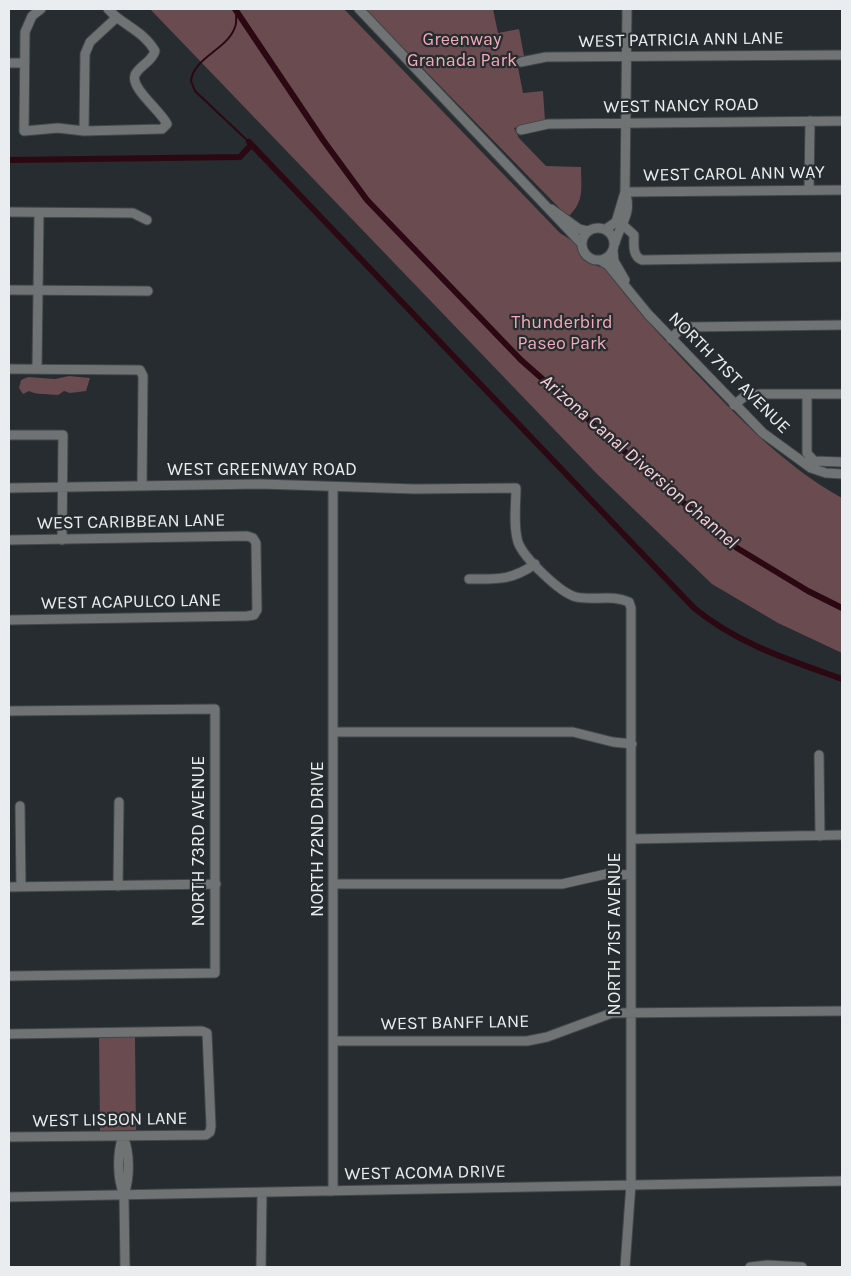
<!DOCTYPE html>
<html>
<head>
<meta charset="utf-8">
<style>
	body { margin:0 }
	#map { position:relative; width:851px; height:1276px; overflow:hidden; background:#262c2f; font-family:Karla,sans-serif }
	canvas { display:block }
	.frame { position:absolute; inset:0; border:10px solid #e9edf0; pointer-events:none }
</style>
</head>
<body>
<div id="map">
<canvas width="851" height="1276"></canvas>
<div class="frame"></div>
</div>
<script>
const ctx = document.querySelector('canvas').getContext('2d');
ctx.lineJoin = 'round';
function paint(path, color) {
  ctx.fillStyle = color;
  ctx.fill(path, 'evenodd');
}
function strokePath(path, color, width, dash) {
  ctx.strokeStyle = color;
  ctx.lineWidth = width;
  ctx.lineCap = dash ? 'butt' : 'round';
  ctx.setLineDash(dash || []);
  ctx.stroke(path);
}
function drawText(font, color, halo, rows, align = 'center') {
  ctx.font = font + ' Karla,sans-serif';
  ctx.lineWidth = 4.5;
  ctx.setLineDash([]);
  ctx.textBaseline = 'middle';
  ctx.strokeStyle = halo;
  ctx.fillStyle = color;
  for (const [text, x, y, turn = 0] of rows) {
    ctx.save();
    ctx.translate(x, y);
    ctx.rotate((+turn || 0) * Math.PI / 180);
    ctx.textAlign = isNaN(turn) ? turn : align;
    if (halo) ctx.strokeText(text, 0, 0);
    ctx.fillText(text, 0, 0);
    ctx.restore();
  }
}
paint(new Path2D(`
	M 150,9 L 344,9 L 560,233 L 576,243 C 581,263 586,263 605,268 C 631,305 661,336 692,369 C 737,416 784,466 842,498 L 842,653 L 778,623 L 712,584 L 597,474 Z
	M 365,9 L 493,9 L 498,33 L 519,29 L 524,56 L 516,57 L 523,93 L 543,91 L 545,121 L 514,128 L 519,138 L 546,166 L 581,167 C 581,188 585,201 568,217 Z
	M 69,376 L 90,378 L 86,391 L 70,393 L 64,391 L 58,395 C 49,394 36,395 29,391 L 23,394 L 19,388 L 21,380 L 28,377 L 55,379 Z
	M 99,1037 L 135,1037 L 136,1130 L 100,1131 Z`), '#694b50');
strokePath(new Path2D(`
	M 236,11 C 236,16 237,23 235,27 C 228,49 193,58 191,81 L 195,91 L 249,142`), '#2c0812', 2);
strokePath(new Path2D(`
	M 235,9 L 323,140 L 367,200 L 521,360 L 666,488 L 737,548 L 808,591 L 842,608
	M 249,142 L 694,608 C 738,644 789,660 842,679
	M 9,160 L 240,157 L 251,145`), '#2c0812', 6);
const minor = new Path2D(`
	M 41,9 L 32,16 L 25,32 L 24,131 L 58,128 L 84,131 L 162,129 L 167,124 C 161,111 130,88 135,75 C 140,65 152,62 155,51 C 144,31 122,25 108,9
	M 359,9 L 582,244
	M 521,62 L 546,57 L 842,55
	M 9,63 L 23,63
	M 521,130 L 548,124 L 842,121
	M 84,131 L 85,54 L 90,42 L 116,18
	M 809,190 L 810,121
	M 625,192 L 842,190
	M 551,209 L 579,229 L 588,231
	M 9,212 L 133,213 L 147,220
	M 623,225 L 634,235 C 634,244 632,256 642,260 L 842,257
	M582 244a16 16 0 1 1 32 0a16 16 0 1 1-32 0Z
	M 606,229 L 616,222 L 625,192 L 627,9
	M 615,243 C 620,224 633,213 625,192
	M 613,251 L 614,261 L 625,280
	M 600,260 L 608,265 L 648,314 L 763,433 L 811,468 L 826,473 L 842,474
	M 9,290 L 148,291
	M 671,339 L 681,328 L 688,327 L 842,325
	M 9,369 L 140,370 L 143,376 L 142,486
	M 37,369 L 39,213
	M 807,394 L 807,453 L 814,461 L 842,462
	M 734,405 L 744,397 L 760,394 L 842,394
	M 9,435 L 63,435 L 62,540
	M 9,488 L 261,484 L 415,489 L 516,488 C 516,504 513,526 518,542 C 523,557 560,593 576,597 C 593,601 612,594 629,602 L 631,608 L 631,1184 L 625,1267
	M 9,540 L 247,536 L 253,538 L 256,543 L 257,610 L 254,615 L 247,616 L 9,620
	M 469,579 C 496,579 511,581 535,564
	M 9,711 L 215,709 L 215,973 L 9,976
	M 334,732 L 573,732 L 613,742 L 632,744
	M 819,755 L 820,836
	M 20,806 L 21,887
	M 631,839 L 842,835
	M 334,884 L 562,884 L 606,874 L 631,875
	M 118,886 L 119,802
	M 9,887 L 216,884
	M 9,1034 L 202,1031 L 207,1033 L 211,1126 L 210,1132 L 206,1135 L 9,1137
	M 333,1041 L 527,1041 L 547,1037 L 612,1013 L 842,1011
	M 123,1136 C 130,1153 130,1177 124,1195 L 125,1267
	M 123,1136 C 117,1153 117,1178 124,1195
	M 333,1191 L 333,487
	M 9,1197 L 842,1181
	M 261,1267 L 262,1193
	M 750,1267 L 768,1265 L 802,1267`);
strokePath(minor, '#41474a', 11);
strokePath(minor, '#6f7374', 9);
drawText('18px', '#f5a9b6', '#262c2f', [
	["Greenway",462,40],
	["Granada Park",462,61],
	["Thunderbird",562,323],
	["Paseo Park",562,344]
]);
drawText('18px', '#e9edf0', '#262c2f', [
	["WEST PATRICIA ANN LANE",681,40,-1],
	["WEST NANCY ROAD",681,106,-1],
	["WEST CAROL ANN WAY",734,174,-1],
	["NORTH 71ST AVENUE",729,373,45],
	["WEST GREENWAY ROAD",262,470],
	["WEST CARIBBEAN LANE",131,522,-1],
	["WEST ACAPULCO LANE",131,602,-1],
	["NORTH 72ND DRIVE",318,839,-90],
	["NORTH 73RD AVENUE",199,841,-90],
	["NORTH 71ST AVENUE",615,934,-90],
	["WEST BANFF LANE",455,1023,-1],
	["WEST LISBON LANE",110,1120,-1],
	["WEST ACOMA DRIVE",425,1173,-1]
]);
drawText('italic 19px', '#feced6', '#262c2f', [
	["Arizona Canal Diversion Channel",639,462,41]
]);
</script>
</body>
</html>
